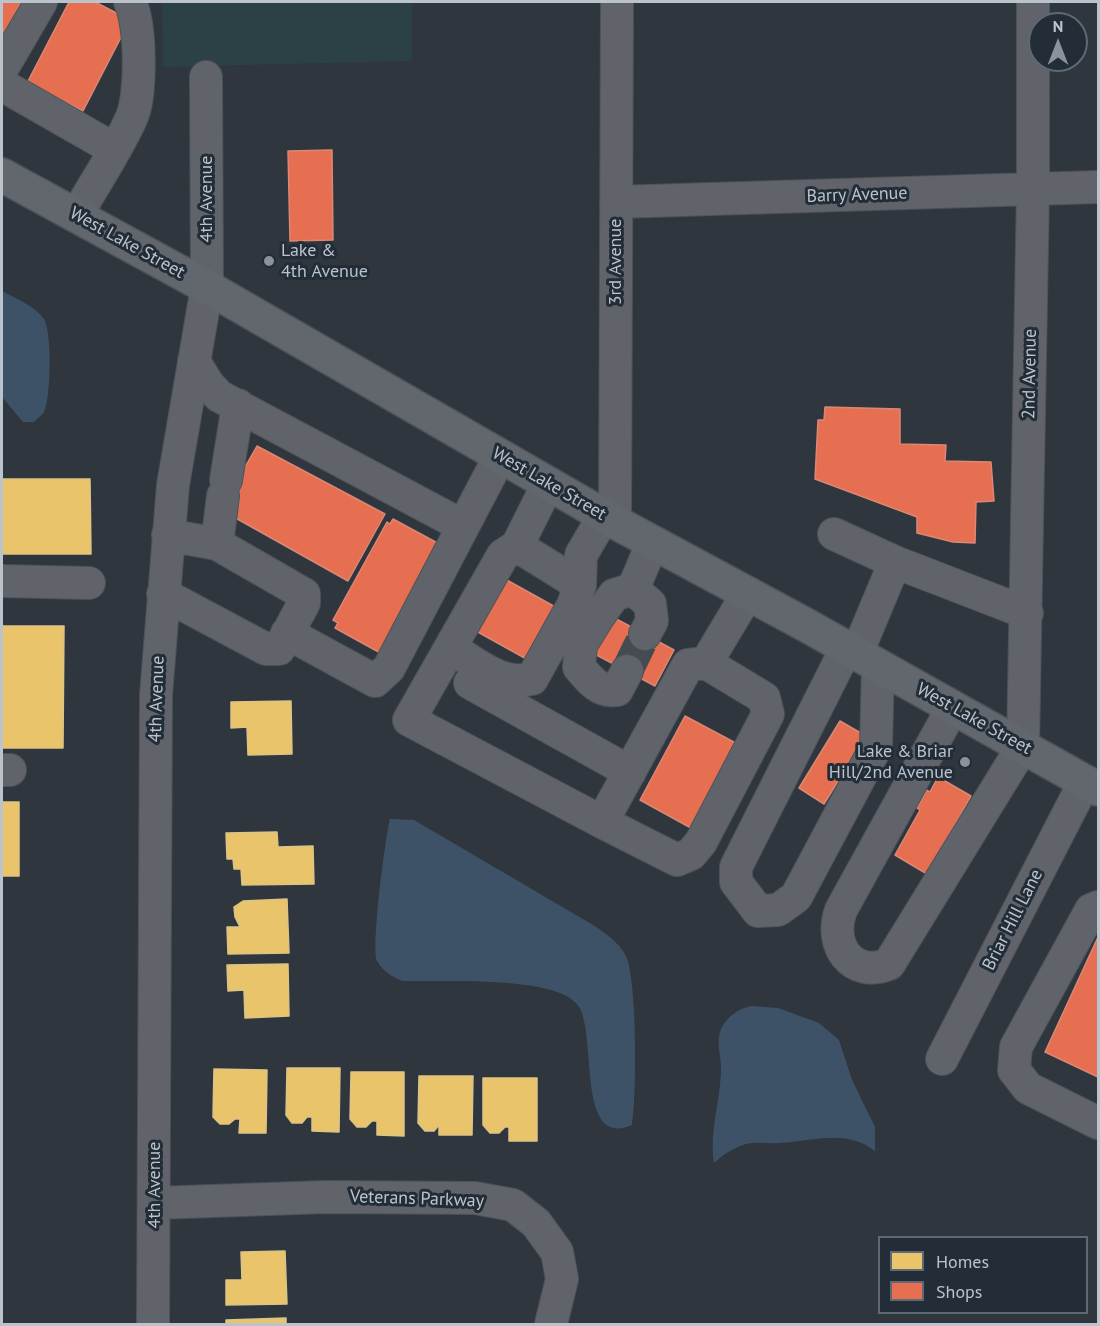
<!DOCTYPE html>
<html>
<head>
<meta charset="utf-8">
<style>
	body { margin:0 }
	#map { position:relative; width:1100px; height:1326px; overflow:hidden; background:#2f363d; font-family:"PT Sans",sans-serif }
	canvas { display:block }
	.frame { position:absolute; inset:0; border:3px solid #bbc3cc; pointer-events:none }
	.legend { position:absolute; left:878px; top:1236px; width:210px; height:78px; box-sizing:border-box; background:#222d38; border:2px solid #5f6973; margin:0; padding:8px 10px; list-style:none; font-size:18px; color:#bbc3cc }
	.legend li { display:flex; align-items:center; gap:12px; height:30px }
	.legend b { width:30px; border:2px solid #5f6973 }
	.north { position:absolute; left:1028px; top:12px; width:60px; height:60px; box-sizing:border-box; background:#222d38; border:2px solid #5f6973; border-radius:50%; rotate:0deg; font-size:16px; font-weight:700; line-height:24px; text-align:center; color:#bbc3cc }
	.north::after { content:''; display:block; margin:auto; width:21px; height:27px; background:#8a929a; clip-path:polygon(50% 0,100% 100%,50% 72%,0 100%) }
</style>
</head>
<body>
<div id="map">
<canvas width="1100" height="1326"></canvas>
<div class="frame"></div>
<ul class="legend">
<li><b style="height:16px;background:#e9c46a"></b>Homes</li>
<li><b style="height:16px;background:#e76f51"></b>Shops</li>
</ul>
<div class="north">N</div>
</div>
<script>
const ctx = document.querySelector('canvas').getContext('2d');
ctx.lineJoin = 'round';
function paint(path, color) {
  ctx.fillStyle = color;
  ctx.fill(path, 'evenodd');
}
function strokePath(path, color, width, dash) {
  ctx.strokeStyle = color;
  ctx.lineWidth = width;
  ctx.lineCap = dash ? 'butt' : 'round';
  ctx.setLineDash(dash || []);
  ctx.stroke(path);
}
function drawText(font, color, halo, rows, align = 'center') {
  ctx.font = font + ' "PT Sans",sans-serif';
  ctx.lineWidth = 6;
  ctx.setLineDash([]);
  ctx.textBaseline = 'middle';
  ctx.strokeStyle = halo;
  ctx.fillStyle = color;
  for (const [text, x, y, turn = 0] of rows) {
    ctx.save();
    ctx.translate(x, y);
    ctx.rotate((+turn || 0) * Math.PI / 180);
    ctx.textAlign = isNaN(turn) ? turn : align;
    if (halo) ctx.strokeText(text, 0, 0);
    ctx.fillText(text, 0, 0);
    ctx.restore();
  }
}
paint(new Path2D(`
	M 162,2 L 412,2 L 412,61 L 163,67 Z`), '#2c4143');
paint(new Path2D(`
	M 2,291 C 15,298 35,306 44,319 C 52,333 51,397 44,412 C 42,415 37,419 34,422 L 23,422 L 2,397 Z
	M 390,819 L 414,820 L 593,925 C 605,933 619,942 626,956 C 637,979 637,1097 632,1125 C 574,1150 599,1030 577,1004 C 553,975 439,982 402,981 C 392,976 383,972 377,961 C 371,947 385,839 390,819 Z
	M 751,1006 L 778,1008 L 819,1023 L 839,1040 L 852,1080 L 875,1127 L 875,1151 C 845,1128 812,1142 779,1143 C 768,1144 757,1141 746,1144 C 733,1148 724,1154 714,1163 C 709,1131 721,1100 721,1067 C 721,1054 715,1040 722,1027 C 729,1015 739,1009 751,1006 Z`), '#3e5267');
const homes = new Path2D(`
	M 2,479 L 90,479 L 91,554 L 2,554 Z
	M 2,626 L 64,626 L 63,748 L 2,748 Z
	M 291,701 L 292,754 L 248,755 L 247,727 L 231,728 L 231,702 Z
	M 2,802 L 19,802 L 19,876 L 2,876 Z
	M 277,832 L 278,847 L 313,846 L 314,884 L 242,885 L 241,869 L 234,869 L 233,859 L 227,859 L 226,833 Z
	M 287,899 L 289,953 L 228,954 L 227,927 L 240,927 L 235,917 L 234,907 L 243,901 Z
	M 288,964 L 289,1016 L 245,1018 L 244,990 L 228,991 L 227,965 Z
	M 287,1068 L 340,1068 L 339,1132 L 312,1131 L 312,1117 L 307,1117 L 302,1123 L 292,1123 L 286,1115 Z
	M 214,1069 L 267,1070 L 266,1133 L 239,1133 L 240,1119 L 235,1119 L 229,1124 L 220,1124 L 213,1117 Z
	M 351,1072 L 404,1072 L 404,1136 L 377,1135 L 377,1121 L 372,1121 L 366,1127 L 357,1127 L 350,1119 Z
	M 419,1076 L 473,1076 L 472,1135 L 439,1135 L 439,1125 L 434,1131 L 425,1131 L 418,1123 Z
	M 483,1078 L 537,1078 L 537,1141 L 509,1141 L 509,1127 L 505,1127 L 499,1133 L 490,1133 L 483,1125 Z
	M 285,1251 L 287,1304 L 226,1305 L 226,1280 L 242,1280 L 241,1252 Z
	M 286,1318 L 286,1324 L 226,1324 L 226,1320 Z`);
paint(homes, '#e9c46a');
strokePath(homes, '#dbc487', 1.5);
const shops = new Path2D(`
	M 2,2 L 21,2 L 2,39 Z
	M 69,2 L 95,2 L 130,20 L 83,111 L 27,83 Z
	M 332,150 L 333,240 L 290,241 L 288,151 Z
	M 825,407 L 900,409 L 900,444 L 946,445 L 945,461 L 991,462 L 994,501 L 976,502 L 975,543 L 953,542 L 917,533 L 917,517 L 815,479 L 818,420 L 824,420 Z
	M 257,446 L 385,514 L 348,581 L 232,516 L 239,505 L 233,502 L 237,481 Z
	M 393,519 L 443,546 L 424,580 L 419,577 L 411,591 L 416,593 L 405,604 L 397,617 L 403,620 L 384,655 L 335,628 L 338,623 L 333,620 L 387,522 L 390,524 Z
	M 505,579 L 559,609 L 530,661 L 476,631 Z
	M 609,615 L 674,650 L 655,686 L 589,651 Z
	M 685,716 L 745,748 L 700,833 L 640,800 Z
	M 840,721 L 866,736 L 824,804 L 799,788 Z
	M 938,777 L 971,796 L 927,874 L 895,855 L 920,810 L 917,808 L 927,790 L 930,792 Z
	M 1098,937 L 1098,1077 L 1045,1052 Z`);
paint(shops, '#e76f51');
strokePath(shops, '#da8876', 1.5);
strokePath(new Path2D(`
	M 627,671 L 645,634`), '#444b52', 32, [32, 16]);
const minor = new Path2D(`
	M 2,69 L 41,2
	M 2,85 L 114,149
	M 616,202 L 1098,187
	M 76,216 C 94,184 116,152 131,119 C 142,96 141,24 130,2
	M 194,361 L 208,384 L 219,396 L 463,526
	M 226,480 L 238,405
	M 548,484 L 517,546 L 503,555 L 409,720 L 602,822
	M 615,522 L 617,2
	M 834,534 L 895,562 L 857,653
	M 217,544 L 223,496
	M 517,546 L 580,585
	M 895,562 L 1027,613
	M 2,581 L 89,583
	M 633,589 L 650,604 L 652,621 L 645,634
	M 163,594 L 266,649 L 279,649 L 304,603 L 304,594 L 217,544 L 168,535
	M 287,633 L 375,681 L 389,668 L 500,456
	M 847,647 L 736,867 L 736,882 L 758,911 L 778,910 L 796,897 L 876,747 L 878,665
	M 451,648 C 477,664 501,686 532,679 L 573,605 L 580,585 L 581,555 L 604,516
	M 706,663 L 764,698 L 768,714 L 701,842 L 691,854 L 677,860 L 602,822 L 688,665 L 706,663 L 748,593
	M 627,671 L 617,690 C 599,693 589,679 579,667 L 581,645 L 597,619 L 614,595 L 633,589 L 653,542
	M 470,683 L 630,772
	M 953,707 L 841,910 C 828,945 852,979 889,964 L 1023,746 L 1033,189 L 1033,2
	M 2,770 L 10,770
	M 1098,907 L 1091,910 L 1016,1047 L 1014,1070 L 1028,1088 L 1098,1123
	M 942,1059 L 1085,781
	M 155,1203 L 326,1197 L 475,1198 L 513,1205 L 536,1223 L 557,1252 L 562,1279 L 551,1324
	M 153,1324 L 156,695 L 173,485 L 207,287 L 206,77`);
const major = new Path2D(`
	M 2,175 L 207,287 L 615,522 L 806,625 L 1098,789`);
strokePath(minor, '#4d5258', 34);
strokePath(major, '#4d5359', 36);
strokePath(minor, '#60646a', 32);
strokePath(major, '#61676c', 33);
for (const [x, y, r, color] of [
	[269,261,6,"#8a929a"],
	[965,762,6,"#8a929a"]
]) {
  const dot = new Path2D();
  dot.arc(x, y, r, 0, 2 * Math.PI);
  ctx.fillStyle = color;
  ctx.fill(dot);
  strokePath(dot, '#222d38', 2);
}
drawText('18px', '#bbc3cc', '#222d38', [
	["Barry Avenue",857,195,-2],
	["4th Avenue",207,199,-90],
	["West Lake Street",127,243,29],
	["3rd Avenue",616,262,-90],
	["2nd Avenue",1030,374,-89],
	["West Lake Street",549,484,30],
	["4th Avenue",157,699,-88],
	["West Lake Street",974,719,29],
	["Briar Hill Lane",1013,920,-63],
	["4th Avenue",155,1185,-90],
	["Veterans Parkway",417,1199,2]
]);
drawText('18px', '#bbc3cc', '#222d38', [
	["Lake &",281,251],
	["4th Avenue",281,272],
	["Lake & Briar",953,752,"right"],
	["Hill/2nd Avenue",953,773,"right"]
], 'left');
</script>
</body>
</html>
